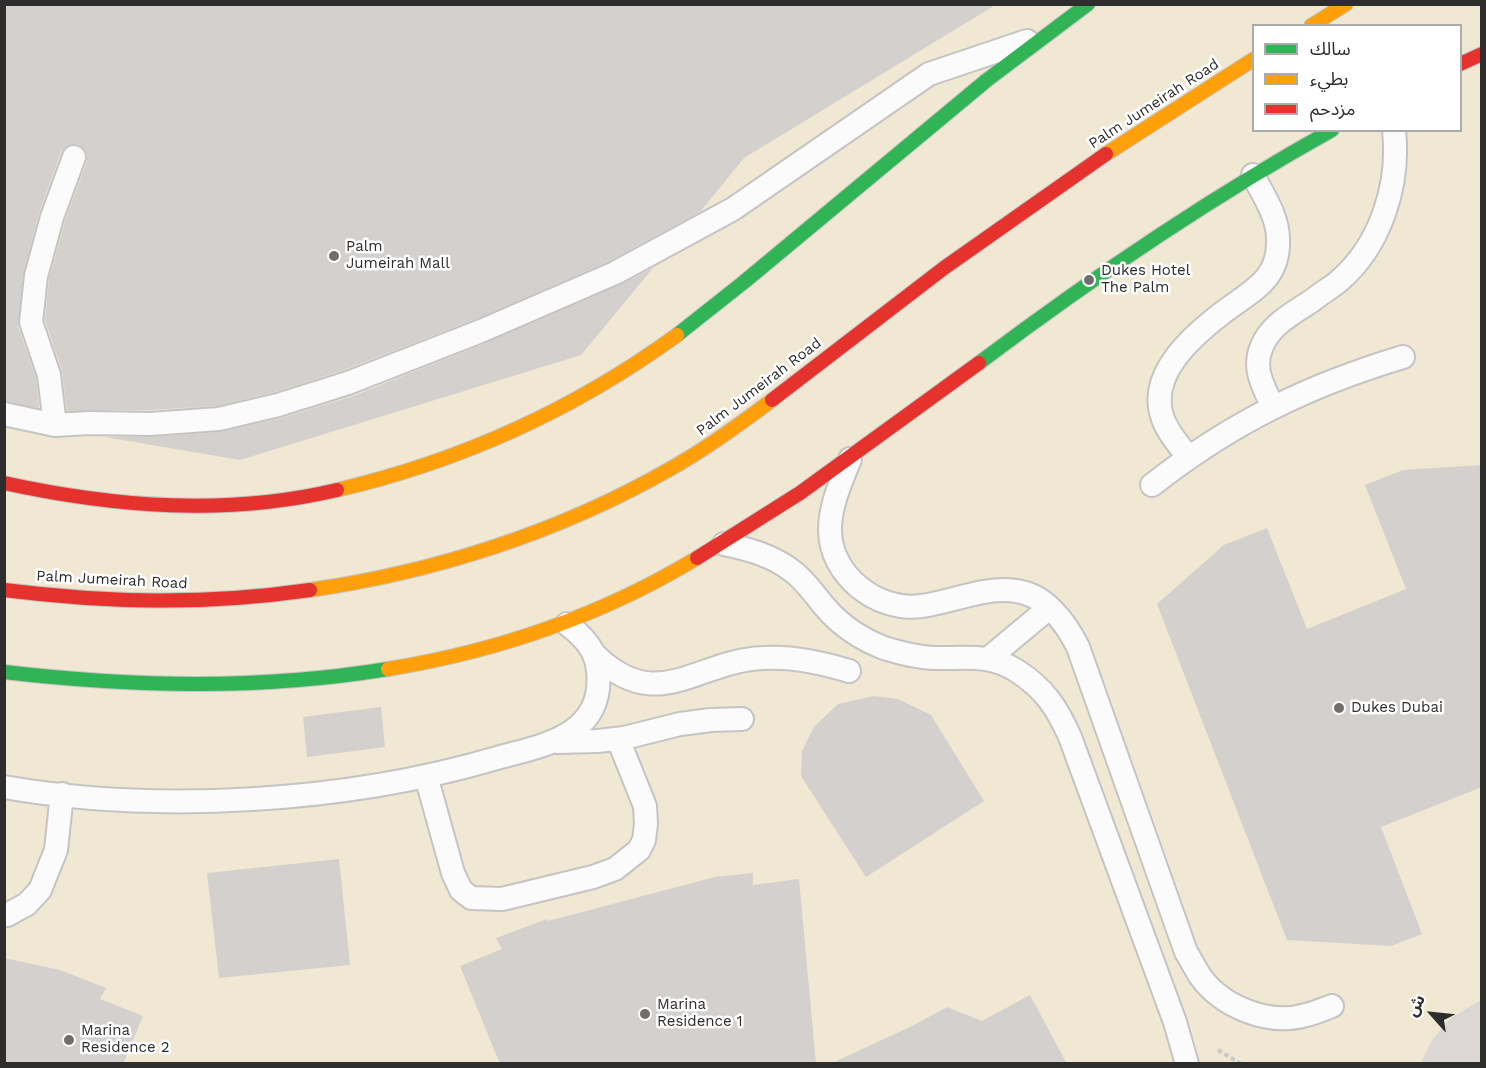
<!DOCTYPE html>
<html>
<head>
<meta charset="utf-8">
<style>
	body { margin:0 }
	#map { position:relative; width:1486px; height:1068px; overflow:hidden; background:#ece7e4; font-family:"Work Sans","Noto Sans Arabic",sans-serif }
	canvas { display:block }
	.frame { position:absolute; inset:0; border:6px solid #2d2d2d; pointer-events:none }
	.legend { position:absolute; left:1252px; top:24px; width:210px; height:108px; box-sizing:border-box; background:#fff; border:2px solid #ababab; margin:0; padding:8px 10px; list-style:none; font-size:18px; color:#2d2d2d }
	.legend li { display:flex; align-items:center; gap:12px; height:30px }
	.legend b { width:30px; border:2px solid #ababab }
	.north { position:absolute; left:1402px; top:984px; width:60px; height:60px; -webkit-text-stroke:4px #fff; paint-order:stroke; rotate:297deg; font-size:16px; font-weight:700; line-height:24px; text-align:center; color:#2d2d2d }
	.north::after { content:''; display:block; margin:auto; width:21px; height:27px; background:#2d2d2d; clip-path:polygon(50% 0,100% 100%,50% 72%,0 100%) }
</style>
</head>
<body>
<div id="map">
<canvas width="1486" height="1068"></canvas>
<div class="frame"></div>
<ul class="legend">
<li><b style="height:8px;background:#30b455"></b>سالك</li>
<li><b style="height:8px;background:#ff9f0a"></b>بطيء</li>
<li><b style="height:8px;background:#e5322d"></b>مزدحم</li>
</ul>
<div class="north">ش</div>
</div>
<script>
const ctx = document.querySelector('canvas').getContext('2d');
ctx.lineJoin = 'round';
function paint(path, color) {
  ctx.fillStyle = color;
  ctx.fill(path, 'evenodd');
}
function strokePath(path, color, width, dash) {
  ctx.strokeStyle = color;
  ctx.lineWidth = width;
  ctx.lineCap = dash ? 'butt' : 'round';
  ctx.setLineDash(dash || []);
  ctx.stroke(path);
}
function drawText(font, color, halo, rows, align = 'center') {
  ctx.font = font + ' "Work Sans",sans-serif';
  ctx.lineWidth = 5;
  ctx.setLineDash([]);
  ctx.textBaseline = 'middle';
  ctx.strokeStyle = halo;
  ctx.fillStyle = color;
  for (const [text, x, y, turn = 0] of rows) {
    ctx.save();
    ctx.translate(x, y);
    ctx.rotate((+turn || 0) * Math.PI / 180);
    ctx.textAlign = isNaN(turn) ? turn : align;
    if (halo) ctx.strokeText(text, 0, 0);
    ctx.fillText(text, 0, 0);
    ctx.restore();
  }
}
paint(new Path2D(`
	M 5,5 L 1481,5 L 1481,1063 L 5,1063 ZM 1254,26 L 1460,26 L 1460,130 L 1254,130 Z`), '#f0e8d2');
paint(new Path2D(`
	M 1481,1000 L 1481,1063 L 1421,1063 L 1432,1040 L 1451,1018 Z`), '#dcd7d4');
paint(new Path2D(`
	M 4,4 L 997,4 L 744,158 L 700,212 L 609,261 L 476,319 L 344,370 L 274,392 L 217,406 L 150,410 L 67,411 L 62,371 L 45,320 L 49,279 L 65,221 L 87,161 L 87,155 L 85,149 L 78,144 L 72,144 L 66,146 L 61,152 L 39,213 L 23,275 L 18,326 L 36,378 L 39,408 L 4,401 Z
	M 653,268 L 581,355 L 240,460 L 105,437 L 151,437 L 220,432 L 282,418 L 353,396 L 486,343 L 620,285 Z
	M 1482,465 L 1482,787 L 1381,827 L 1422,934 L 1391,946 L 1287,940 L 1157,604 L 1224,545 L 1267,528 L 1307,629 L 1406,589 L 1365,485 L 1403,470 Z
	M 874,696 L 898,699 L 931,715 L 984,801 L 866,877 L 801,776 L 802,751 L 814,727 L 838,704 Z
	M 381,707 L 385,747 L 307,757 L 303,717 Z
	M 339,859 L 350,965 L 219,978 L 207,873 Z
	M 753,873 L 753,885 L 799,879 L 816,1064 L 500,1064 L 460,966 L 502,949 L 496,938 L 547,919 L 548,921 L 715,877 Z
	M 4,958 L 60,970 L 106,988 L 100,999 L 143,1016 L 123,1064 L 4,1064 Z
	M 1030,995 L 1067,1064 L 830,1064 L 914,1025 L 947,1007 L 982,1021 Z`), '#d3d0cd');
const lane = new Path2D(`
	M 1273,407 C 1263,386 1252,368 1262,346 C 1271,324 1295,312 1313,300 C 1321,293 1331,288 1339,281 C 1381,245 1400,184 1394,130
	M 4,414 L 55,425 L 89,423 L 150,424 L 219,419 L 278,405 L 348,383 L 481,331 L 615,273 L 733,209 L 929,74 L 1027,41
	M 55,425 L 49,375 L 31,322 L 36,276 L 52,217 L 74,157
	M 1188,457 C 1179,445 1168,433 1163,419 C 1147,376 1190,338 1221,314 C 1249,292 1280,281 1278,239 C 1278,216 1263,195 1253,175
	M 850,459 C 841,482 830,505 830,530 C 830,575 877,612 921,606 C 952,602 985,586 1016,591 C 1045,594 1066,623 1078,647 L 1186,952 C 1191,960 1195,968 1200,976 C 1222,1007 1269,1026 1306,1015 C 1315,1013 1324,1009 1332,1006
	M 1152,485 C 1231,423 1307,386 1403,357
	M 724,544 C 748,549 771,555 791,570 C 805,580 814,594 825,607 C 841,626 861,639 884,648 C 900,653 917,657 933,658 C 964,659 990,653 1017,671 C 1045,689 1057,708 1070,737 L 1175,1022 L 1187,1064
	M 595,655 C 658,716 695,661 763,658 C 792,656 820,662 849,671
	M 989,658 L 1049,608
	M 557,742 L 597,741 L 624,738 L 680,724 L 711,720 L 742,719
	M 426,776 L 453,873 L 461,890 L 471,898 L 502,899 L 593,877 L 615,869 L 639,850 L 644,840 L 646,824 L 645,806 L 618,739
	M 4,787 C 158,814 348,802 497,758 C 536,747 592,739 598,689 C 601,658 591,642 567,624
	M 4,914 L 7,915 L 27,904 L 40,890 L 56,850 L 62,794`);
const fast = new Path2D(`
	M 677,335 L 744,282 L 987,80 L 1088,4
	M 979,363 C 1092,278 1208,199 1332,130
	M 4,672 C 134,687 259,690 388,669`);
const slow = new Path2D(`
	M 1311,26 L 1346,4
	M 1106,154 L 1254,59
	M 337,490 C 461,461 574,410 677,335
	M 310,590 C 435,572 560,532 670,469 C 706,449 739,425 772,400
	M 388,669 C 499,651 601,616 697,558`);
const jam = new Path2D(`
	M 1460,64 L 1482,54
	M 772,400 L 944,268 L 1106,154
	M 4,483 C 114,507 227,516 337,490
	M 697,558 L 800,493 L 979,363
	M 4,590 C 108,603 206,605 310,590`);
strokePath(lane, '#c5c4c4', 26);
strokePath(fast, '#c5c4c4', 16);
strokePath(slow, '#c5c4c4', 16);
strokePath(jam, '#c5c4c4', 16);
strokePath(new Path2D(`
	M 1218,1050 L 1241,1064`), '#c8c8c8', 4, [4.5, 3]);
strokePath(lane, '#fcfbfb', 22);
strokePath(fast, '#30b455', 14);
strokePath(slow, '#ff9f0a', 14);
strokePath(jam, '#e5322d', 14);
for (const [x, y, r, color] of [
	[334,256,6,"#706e6d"],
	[1089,280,6,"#706e6d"],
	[1339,708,6,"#706e6d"],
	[645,1014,6,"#706e6d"],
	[69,1040,6,"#706e6d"]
]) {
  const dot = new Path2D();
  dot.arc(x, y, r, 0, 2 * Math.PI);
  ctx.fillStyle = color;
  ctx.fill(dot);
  strokePath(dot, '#fff', 2);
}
drawText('15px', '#2d2d2d', '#fff', [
	["Palm Jumeirah Road",1154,104,-33],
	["Palm Jumeirah Road",759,387,-37],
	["Palm Jumeirah Road",112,580,3]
]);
drawText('15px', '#2d2d2d', '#fff', [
	["Palm",346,247],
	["Jumeirah Mall",346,264],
	["Dukes Hotel",1101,271],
	["The Palm",1101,288],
	["Dukes Dubai",1351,708],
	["Marina",657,1005],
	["Residence 1",657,1022],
	["Marina",81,1031],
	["Residence 2",81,1048]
], 'left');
</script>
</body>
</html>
